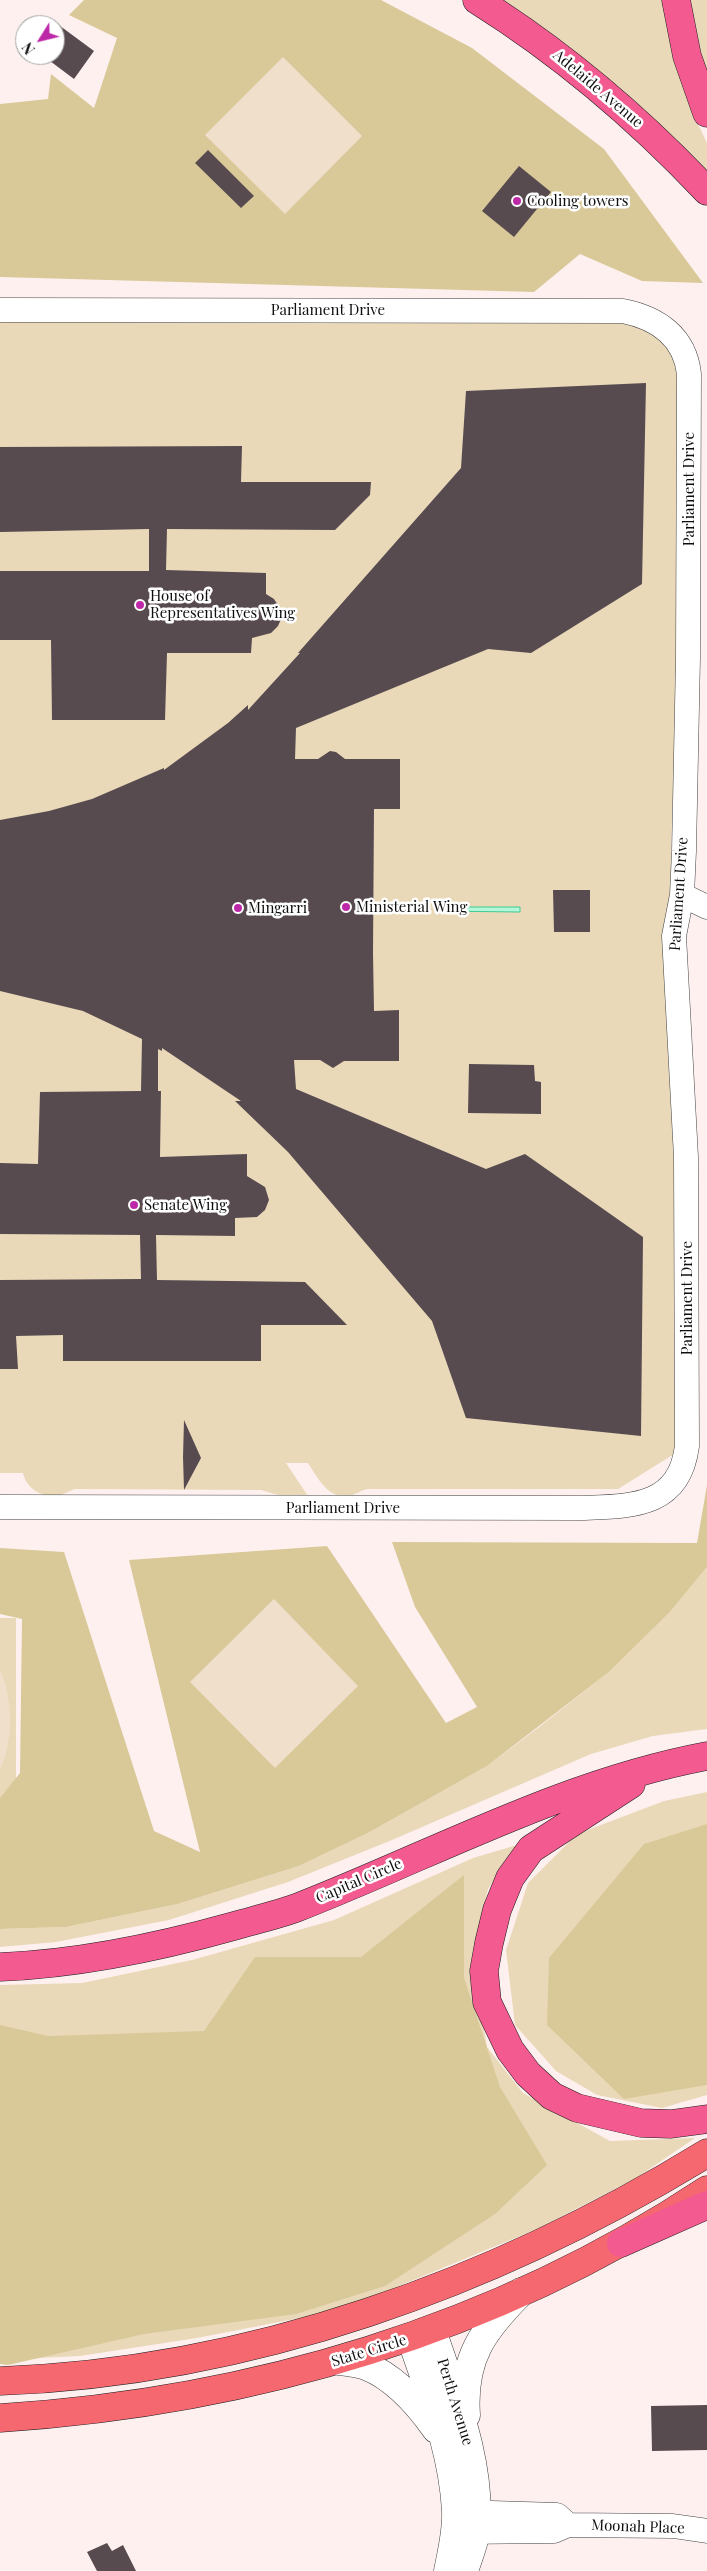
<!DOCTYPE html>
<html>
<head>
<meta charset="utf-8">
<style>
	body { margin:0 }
	#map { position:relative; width:707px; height:2571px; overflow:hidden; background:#fff0f0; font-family:"Playfair Display",serif }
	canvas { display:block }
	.north { position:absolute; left:15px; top:15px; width:50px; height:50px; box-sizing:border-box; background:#fff; border:1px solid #9f9f9f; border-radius:50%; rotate:234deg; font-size:14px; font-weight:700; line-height:20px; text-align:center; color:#0e0e0e }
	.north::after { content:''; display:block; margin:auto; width:18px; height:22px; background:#bd28a8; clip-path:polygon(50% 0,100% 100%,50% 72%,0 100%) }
</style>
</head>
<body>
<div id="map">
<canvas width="707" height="2571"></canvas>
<div class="north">N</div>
</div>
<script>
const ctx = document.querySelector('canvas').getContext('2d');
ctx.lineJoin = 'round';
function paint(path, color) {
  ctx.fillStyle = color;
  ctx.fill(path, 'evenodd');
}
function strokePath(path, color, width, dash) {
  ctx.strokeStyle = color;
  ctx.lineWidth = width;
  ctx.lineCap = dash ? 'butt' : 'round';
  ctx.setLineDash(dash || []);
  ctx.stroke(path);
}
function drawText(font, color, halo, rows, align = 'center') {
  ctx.font = font + ' "Playfair Display",serif';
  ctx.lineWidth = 5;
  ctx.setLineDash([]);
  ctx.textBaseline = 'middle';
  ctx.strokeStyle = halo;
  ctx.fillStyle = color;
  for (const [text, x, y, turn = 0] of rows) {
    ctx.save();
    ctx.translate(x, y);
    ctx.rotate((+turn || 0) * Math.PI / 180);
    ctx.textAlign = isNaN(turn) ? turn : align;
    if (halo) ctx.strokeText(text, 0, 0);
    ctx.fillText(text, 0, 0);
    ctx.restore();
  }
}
paint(new Path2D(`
	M 500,0 L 663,0 L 696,120 L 707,143 L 707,173 L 653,118 L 596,69 Z
	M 688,0 L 707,0 L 707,81 Z
	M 0,310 L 645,316 L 689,374 L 671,850 L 687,1446 L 618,1489 L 367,1489 C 360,1491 355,1495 348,1496 C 328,1499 317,1477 308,1463 L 286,1463 L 308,1496 L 285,1497 L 261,1490 L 76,1489 C 69,1490 64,1495 57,1496 C 42,1498 26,1488 23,1473 L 0,1473 Z
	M 707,1567 L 707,1729 L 653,1736 L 591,1754 L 392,1840 L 288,1882 L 169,1920 L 56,1942 L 0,1947 L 0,1929 L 66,1927 L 178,1904 L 299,1866 L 368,1833 L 487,1766 L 539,1727 L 609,1672 L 670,1612 Z
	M 0,1618 L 16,1618 L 16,1820 L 0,1820 Z
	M 707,1792 L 707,2095 L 662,2108 L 597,2095 L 556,2071 L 515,2025 L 506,1950 L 528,1883 L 577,1834 L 664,1801 Z
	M 517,1845 L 488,1889 L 472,1959 L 487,2047 L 523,2093 L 610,2141 L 695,2138 L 636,2178 L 537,2229 L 341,2310 L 197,2338 L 80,2356 L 0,2360 L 0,1985 L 82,1983 L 192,1960 L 334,1920 L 473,1858 Z`), '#e9d9b9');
paint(new Path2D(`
	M 84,0 L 381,0 L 472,48 L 604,149 L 703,283 L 642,281 L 580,254 L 534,292 L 0,277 L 0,104 L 48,99 L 51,74 L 94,108 L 117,38 L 69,15 Z
	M 707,1485 L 707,1567 L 670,1612 L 609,1672 L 487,1766 L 368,1833 L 299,1866 L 178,1904 L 66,1927 L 0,1929 L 0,1798 L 20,1773 L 22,1619 L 0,1614 L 0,1548 L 64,1552 L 154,1831 L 200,1852 L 129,1560 L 327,1546 L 446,1723 L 477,1707 L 415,1607 L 392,1542 L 697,1543 Z
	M 707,1824 L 707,2085 L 624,2099 L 547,2025 L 549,1958 L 644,1844 Z
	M 464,1875 L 464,1978 L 500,2087 L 547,2165 L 495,2214 L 385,2286 L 296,2314 L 144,2334 L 8,2365 L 0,2364 L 0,2025 L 48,2036 L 204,2031 L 255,1957 L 361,1957 Z`), '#d9c999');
paint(new Path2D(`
	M 283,57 L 362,136 L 285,214 L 205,135 Z
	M 274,1599 L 358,1686 L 275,1768 L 190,1682 Z
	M 0,1670 C 13,1698 14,1741 0,1769 Z`), '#f0dfcb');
const water = new Path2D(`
	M 436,907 L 520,907 L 520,912 L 436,911 Z`);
paint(water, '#b5f5d9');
strokePath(water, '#3dcc91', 1);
paint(new Path2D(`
	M 52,20 L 94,51 L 74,79 L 42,55 L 55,55 L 55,25 L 49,25 Z
	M 208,150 L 254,196 L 241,208 L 195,163 Z
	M 519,166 L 551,192 L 514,237 L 482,211 Z
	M 646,383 L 642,584 L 531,653 L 488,649 L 296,728 L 295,759 L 318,759 L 330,751 L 336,752 L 345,759 L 400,759 L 400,809 L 374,809 L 373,953 L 374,1011 L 399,1010 L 399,1061 L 344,1061 L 333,1068 L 320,1060 L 294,1060 L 296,1089 L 486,1169 L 525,1154 L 643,1237 L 641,1436 L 466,1418 L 432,1321 L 288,1152 L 235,1101 L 241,1101 L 162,1048 L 162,1051 L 158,1049 L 158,1091 L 161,1091 L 160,1157 L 247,1154 L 247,1176 L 265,1187 L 269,1200 L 265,1210 L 257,1217 L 235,1218 L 235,1236 L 156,1235 L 157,1280 L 305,1282 L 347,1325 L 261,1325 L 261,1361 L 63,1361 L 63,1335 L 16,1336 L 18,1369 L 0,1369 L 0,1280 L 141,1279 L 140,1235 L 0,1234 L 0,1163 L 38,1164 L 40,1092 L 141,1091 L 142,1039 L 83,1011 L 0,991 L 0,820 L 49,811 L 92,799 L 164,768 L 164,770 L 228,723 L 248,705 L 248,710 L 300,653 L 298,653 L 461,468 L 466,391 Z
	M 242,446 L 241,482 L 371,482 L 370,495 L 335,530 L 167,529 L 166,570 L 266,573 L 266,594 L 274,599 L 281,610 L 282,617 L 278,626 L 271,633 L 252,638 L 251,653 L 167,653 L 165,720 L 52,720 L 51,640 L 0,640 L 0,571 L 149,571 L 149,529 L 0,532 L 0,447 Z
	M 553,890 L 590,890 L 590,932 L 554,932 Z
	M 469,1064 L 534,1065 L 535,1081 L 541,1082 L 541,1114 L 468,1113 Z
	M 184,1420 L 201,1458 L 184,1490 L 183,1457 Z
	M 707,2405 L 707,2450 L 652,2451 L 651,2406 Z
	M 107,2543 L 112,2551 L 123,2545 L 136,2571 L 97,2571 L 87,2552 Z`), '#574b50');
const minor = new Path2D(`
	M 0,310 L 623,311 C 658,318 685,337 689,374 L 688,658 L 684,851 L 682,895 L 674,936 L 686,1157 L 687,1446 C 679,1508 631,1506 581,1508 L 0,1507
	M 682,895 L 707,907
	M 459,2512 L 557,2515 L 568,2525
	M 458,2532 L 554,2531 L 568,2525 L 673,2526 L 707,2531`);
const tertiary = new Path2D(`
	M 432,2330 C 453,2395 482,2461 476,2531 C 474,2544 468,2558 464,2571
	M 411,2338 C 430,2394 453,2451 456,2511 C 457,2531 452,2551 448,2571
	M 339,2361 C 348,2362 358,2363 366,2366 C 394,2377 419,2405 436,2429
	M 466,2415 C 462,2358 483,2330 521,2292`);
const primary = new Path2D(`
	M 0,2381 C 251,2372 495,2283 707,2153
	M 0,2418 C 251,2402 496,2330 707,2190`);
const motorway = new Path2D(`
	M 477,0 C 563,54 638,118 707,191
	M 676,0 L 687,56 L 707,113
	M 631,1784 L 531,1849 L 510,1878 L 497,1910 L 489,1943 L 484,1971 L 487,2002 L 510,2050 L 528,2074 L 552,2096 L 577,2108 L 641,2123 L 671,2124 L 707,2119
	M 0,1967 C 79,1964 159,1947 234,1926 C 255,1920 276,1915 296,1908 C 432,1855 563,1783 707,1756
	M 621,2243 L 707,2205`);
strokePath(minor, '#414141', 25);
strokePath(tertiary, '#414141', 29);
strokePath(primary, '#1f1f1f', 29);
strokePath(motorway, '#1f1f1f', 29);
strokePath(minor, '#fff', 24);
strokePath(tertiary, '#fff', 28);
strokePath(primary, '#f66870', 28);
strokePath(motorway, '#f25a90', 28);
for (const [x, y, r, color] of [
	[517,201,5,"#bd28a8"],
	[140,605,5,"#bd28a8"],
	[346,907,5,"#bd28a8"],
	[238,908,5,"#bd28a8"],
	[134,1205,5,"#bd28a8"]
]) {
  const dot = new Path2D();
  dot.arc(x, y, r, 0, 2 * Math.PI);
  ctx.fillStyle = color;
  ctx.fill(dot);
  strokePath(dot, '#fff', 2);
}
drawText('15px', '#0e0e0e', '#fff', [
	["Adelaide Avenue",598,89,40],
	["Parliament Drive",328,310],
	["Parliament Drive",689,489,-90],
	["Parliament Drive",679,894,-86],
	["Parliament Drive",687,1298,-90],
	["Parliament Drive",343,1508],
	["Capital Circle",359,1881,-23],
	["State Circle",369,2351,-17],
	["Perth Avenue",455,2402,73],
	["Moonah Place",638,2527,2]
]);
drawText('15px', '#0e0e0e', '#fff', [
	["Cooling towers",527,201],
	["House of",150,596],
	["Representatives Wing",150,613],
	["Ministerial Wing",356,907],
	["Mingarri",248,908],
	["Senate Wing",144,1205]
], 'left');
</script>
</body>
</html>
